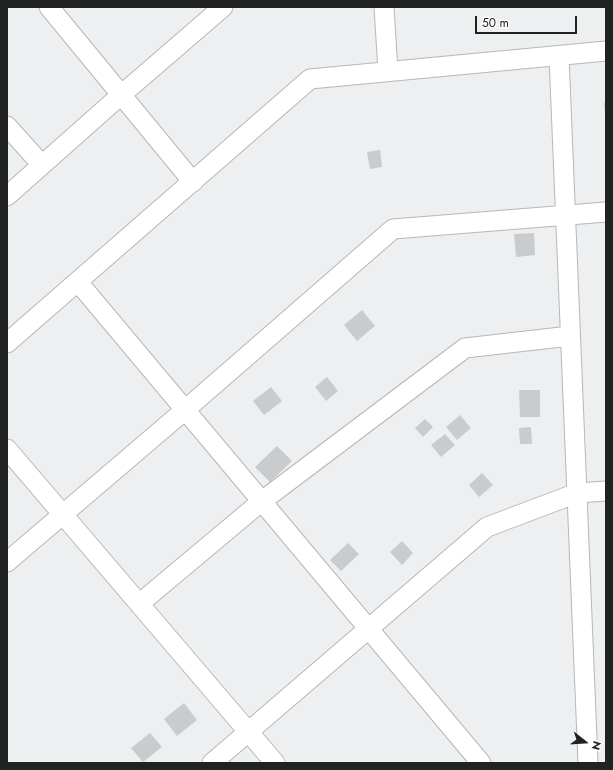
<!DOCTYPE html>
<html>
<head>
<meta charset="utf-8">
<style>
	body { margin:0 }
	#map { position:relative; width:613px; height:770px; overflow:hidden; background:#eeeff0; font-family:Jost,sans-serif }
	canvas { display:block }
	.frame { position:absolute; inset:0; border:8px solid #212222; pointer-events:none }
	.north { position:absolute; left:565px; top:722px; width:40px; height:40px; -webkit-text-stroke:3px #fbfcfe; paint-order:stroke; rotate:107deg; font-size:11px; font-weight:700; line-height:16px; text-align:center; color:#212222 }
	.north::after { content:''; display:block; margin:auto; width:14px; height:18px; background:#212222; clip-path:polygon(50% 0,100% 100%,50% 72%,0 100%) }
	.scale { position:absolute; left:475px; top:16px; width:102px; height:18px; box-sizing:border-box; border:2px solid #212222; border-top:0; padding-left:5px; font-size:12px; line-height:14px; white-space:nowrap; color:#212222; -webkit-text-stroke:3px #fbfcfe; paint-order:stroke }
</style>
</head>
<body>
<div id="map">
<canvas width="613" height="770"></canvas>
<div class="frame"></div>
<div class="north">N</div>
<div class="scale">50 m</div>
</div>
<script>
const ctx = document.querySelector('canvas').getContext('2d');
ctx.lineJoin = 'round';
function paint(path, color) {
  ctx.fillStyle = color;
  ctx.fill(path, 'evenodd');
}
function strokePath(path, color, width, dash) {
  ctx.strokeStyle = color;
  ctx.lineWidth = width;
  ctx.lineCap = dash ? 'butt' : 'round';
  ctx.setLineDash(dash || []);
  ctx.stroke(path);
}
paint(new Path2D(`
	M 604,103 L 606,103 L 606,114 L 605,114 Z
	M 380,150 L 382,167 L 370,169 L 367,152 Z
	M 534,233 L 535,255 L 516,257 L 514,234 Z
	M 362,310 L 375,326 L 357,341 L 344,325 Z
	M 327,377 L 338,391 L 326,401 L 315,387 Z
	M 271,387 L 282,401 L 264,415 L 253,401 Z
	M 519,390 L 540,390 L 540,417 L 520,417 Z
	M 460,415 L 471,428 L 457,440 L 446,427 Z
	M 425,419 L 433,427 L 423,437 L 415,428 Z
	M 531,427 L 532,444 L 520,444 L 519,428 Z
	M 445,434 L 455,445 L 441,457 L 431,445 Z
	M 277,446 L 292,461 L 270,482 L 255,467 Z
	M 482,473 L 493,485 L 479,497 L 469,485 Z
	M 402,541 L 413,553 L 402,565 L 390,552 Z
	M 348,543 L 359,554 L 341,571 L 330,560 Z
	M 184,703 L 197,720 L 177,736 L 164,719 Z
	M 150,733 L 162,747 L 143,762 L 131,748 Z`), '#c9cbcc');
const minor = new Path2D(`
	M 49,7 L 193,182
	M 384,7 L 388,71
	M 559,56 L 588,763
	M 7,126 L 42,165
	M 7,196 L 121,95 L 223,7
	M 78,282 L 481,763
	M 7,343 L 310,79 L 606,51
	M 7,449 L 275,763
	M 7,562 L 185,410 L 393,229 L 606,212
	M 139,604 L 262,501 L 465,348 L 570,336
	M 212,763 L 487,527 L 577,493 L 606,491`);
strokePath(minor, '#b6b7b8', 21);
strokePath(minor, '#fff', 19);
</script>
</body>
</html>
